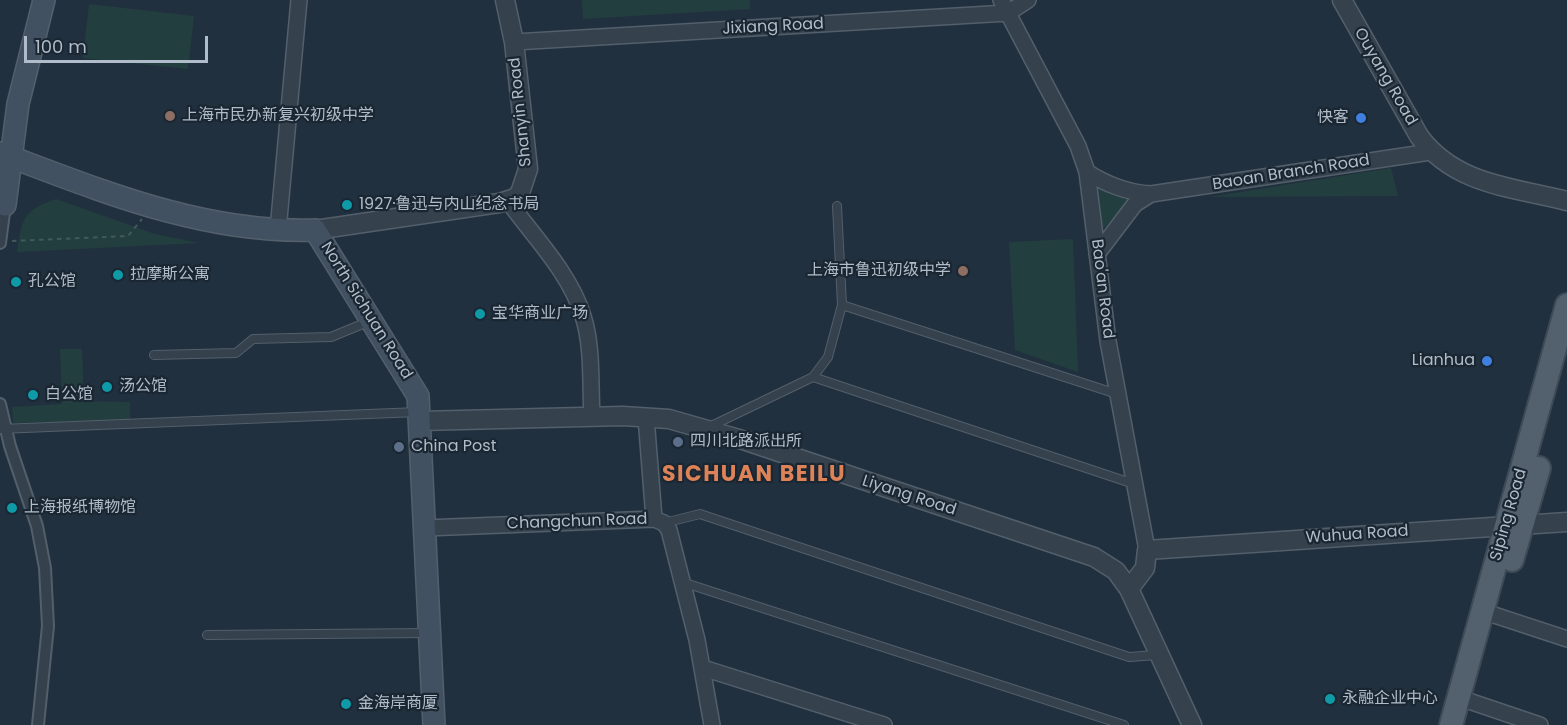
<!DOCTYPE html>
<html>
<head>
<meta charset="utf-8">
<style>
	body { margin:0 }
	#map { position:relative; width:1567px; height:725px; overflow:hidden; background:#21303e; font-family:Poppins,sans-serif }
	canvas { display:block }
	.scale { position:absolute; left:24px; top:36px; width:184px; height:27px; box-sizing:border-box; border:3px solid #b0bcc9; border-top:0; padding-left:8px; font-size:18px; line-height:21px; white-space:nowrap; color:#b0bcc9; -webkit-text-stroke:4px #1a2732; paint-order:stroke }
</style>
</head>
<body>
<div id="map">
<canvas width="1567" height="725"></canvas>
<div class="scale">100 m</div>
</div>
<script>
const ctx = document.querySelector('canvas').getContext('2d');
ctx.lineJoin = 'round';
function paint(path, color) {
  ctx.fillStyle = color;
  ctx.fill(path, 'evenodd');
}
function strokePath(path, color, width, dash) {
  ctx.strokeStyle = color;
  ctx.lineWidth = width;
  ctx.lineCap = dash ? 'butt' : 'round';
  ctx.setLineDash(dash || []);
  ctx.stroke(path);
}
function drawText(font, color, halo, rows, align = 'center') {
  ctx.font = font + ' Poppins,"Noto Sans SC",sans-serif';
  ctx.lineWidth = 4.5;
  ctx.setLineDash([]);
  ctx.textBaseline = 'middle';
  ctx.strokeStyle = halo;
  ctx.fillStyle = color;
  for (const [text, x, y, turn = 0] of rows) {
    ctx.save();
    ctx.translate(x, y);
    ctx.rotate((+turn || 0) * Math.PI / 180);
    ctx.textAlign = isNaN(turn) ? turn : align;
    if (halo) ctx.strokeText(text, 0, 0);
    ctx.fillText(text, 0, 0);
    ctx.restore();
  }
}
paint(new Path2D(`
	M 582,0 L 750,0 L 750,9 L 583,19 Z
	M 89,4 L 194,16 L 188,69 L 83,58 Z
	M 1391,168 L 1398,196 L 1209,197 Z
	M 1098,189 L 1131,199 L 1102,230 Z
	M 56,199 L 155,234 L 199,243 L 17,252 C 22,219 23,210 56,199 Z
	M 1073,239 L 1078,372 L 1015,350 L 1009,242 Z
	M 60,349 L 82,349 L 84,401 L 130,402 L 130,421 L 13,423 L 12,407 L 62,404 Z`), '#233e3f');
const service = new Path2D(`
	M 837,206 L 842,305
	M 154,355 L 236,353 L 253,339 L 331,337 L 370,321
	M 813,377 L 828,357 L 842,305 L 1117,394
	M 707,428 L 813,377 L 1134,484
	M 0,429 L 418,412
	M 664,523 L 700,514 L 1129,657 L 1157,655
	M 682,582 L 1124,725
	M 207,635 L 428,633`);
const pedestrian = new Path2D(`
	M 0,243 L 5,205
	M 0,404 L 10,446 L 37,526 L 45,568 L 48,626 L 38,725`);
const minor = new Path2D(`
	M 1001,0 L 1078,146 L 1087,172 L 1108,341 L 1147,550
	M 514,42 L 1008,13 L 1028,0
	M 1087,172 C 1105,184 1129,193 1151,194 L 1430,152
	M 508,201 C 533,236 570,273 583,316 C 593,347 590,384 592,416
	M 278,230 L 299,0
	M 1097,254 L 1135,204 L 1151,194
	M 646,417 L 654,519
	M 425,528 L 654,519 L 664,523 L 669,530 L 697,640 L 712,725
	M 1482,611 L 1567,639
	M 703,668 L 884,725
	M 1460,698 L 1540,725`);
const tertiary = new Path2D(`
	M 1342,0 L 1419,136 C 1455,185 1512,187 1567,201
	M 315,230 L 499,203 L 515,198 L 520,193 L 528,169 L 514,42 L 505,0
	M 420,421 L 623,416 L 669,419 L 746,441 L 1094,557 L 1116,571 L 1129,589 L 1192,725
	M 1129,589 L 1145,568 L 1147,550 L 1567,522`);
const secondary = new Path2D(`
	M 0,153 C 102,191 204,234 315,230 L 418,396 L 434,725
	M 5,205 L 18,104 L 44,0`);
const primary = new Path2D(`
	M 1512,560 L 1539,468
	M 1451,725 L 1567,305`);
strokePath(service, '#535f6b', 10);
strokePath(pedestrian, '#535f6b', 14);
strokePath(minor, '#535f6b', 18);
strokePath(tertiary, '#535f6b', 21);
strokePath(secondary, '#535f6b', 24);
strokePath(primary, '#3e4b56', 26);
strokePath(new Path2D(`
	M 12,241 L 128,236 L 142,219`), '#415b5b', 2, [4.5, 4.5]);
strokePath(service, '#35424d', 8);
strokePath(pedestrian, '#35424d', 10);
strokePath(minor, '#35424d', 15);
strokePath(tertiary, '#35424d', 18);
strokePath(secondary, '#425161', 21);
strokePath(primary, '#53616e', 22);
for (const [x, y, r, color] of [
	[170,116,6,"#8d6e63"],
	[1361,118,6,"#3f7fe0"],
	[347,205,6,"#0f9aa8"],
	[963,271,6,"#8d6e63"],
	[118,275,6,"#0f9aa8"],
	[16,282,6,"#0f9aa8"],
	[480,314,6,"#0f9aa8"],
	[1487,361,6,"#3f7fe0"],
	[107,387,6,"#0f9aa8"],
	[33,395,6,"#0f9aa8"],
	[678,442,6,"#5c6f8a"],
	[399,447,6,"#5c6f8a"],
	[12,508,6,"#0f9aa8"],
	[1330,699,6,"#0f9aa8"],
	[346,704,6,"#0f9aa8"]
]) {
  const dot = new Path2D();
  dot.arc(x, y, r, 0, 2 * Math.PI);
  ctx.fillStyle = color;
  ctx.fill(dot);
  strokePath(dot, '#1a2732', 2);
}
drawText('16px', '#b0bcc9', '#1a2732', [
	["Jixiang Road",773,27,-3],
	["Ouyang Road",1385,77,60],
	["Shanyin Road",521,112,-96],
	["Baoan Branch Road",1291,173,-9],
	["Bao'an Road",1102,289,83],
	["North Sichuan Road",366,311,58],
	["Liyang Road",909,496,18],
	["Siping Road",1509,515,-74],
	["Changchun Road",577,522,-2],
	["Wuhua Road",1357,535,-4]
]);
drawText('16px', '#b0bcc9', '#1a2732', [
	["上海市民办新复兴初级中学",182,116],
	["快客",1349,118,"right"],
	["1927·鲁迅与内山纪念书局",359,205],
	["上海市鲁迅初级中学",951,271,"right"],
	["拉摩斯公寓",130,275],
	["孔公馆",28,282],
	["宝华商业广场",492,314],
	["Lianhua",1475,361,"right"],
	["汤公馆",119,387],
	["白公馆",45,395],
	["四川北路派出所",690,442],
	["China Post",411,447],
	["上海报纸博物馆",24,508],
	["永融企业中心",1342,699],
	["金海岸商厦",358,704]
], 'left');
ctx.letterSpacing = '1.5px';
drawText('bold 22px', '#dd8357', '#1a2732', [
	["SICHUAN BEILU",754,475]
]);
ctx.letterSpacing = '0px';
</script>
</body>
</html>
